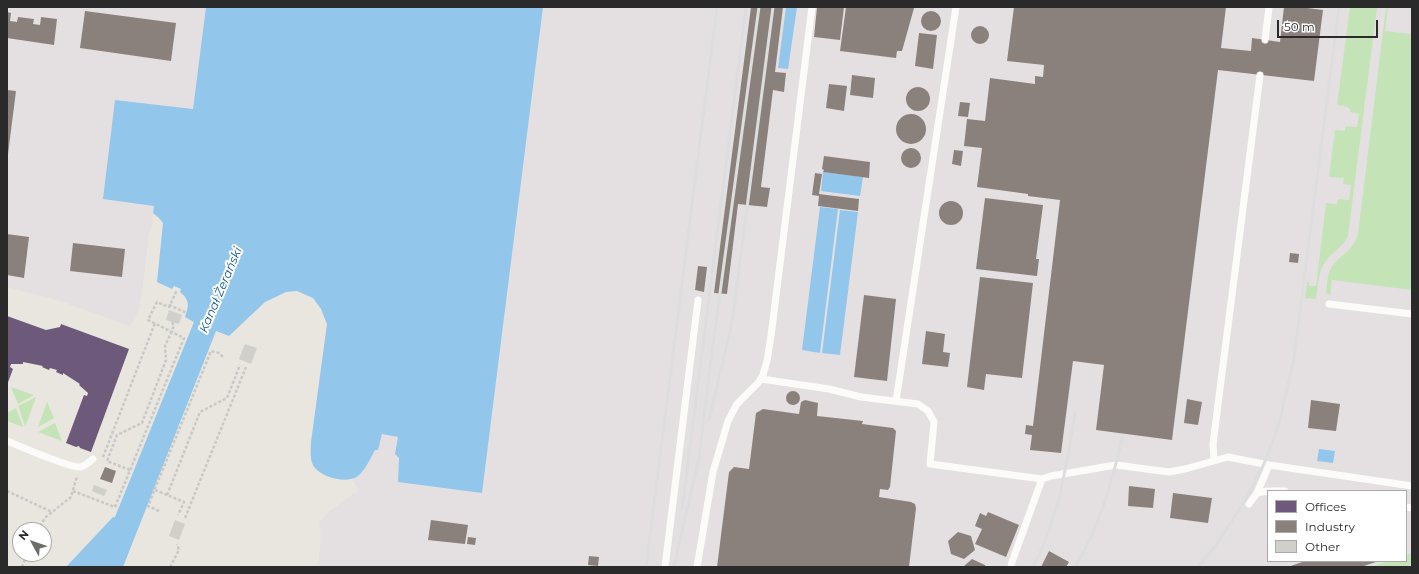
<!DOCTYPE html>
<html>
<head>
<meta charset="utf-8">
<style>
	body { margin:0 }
	#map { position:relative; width:1419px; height:574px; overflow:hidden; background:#e8e6df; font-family:Montserrat,sans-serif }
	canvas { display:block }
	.frame { position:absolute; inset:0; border:8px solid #2a2a2a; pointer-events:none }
	.legend { position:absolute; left:1267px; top:490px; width:140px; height:72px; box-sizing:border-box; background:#fff; border:1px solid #aaa; margin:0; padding:5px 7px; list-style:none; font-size:12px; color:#2a2a2a }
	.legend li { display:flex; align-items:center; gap:8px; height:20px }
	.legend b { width:20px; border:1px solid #aaa }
	.north { position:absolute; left:12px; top:522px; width:40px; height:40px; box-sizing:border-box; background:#fff; border:1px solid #aaa; border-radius:50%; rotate:310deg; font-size:11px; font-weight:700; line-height:16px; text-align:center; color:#2a2a2a }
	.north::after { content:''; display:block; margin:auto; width:14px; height:18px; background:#6c6c69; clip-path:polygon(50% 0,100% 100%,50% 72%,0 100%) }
	.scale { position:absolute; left:1277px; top:20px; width:101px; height:18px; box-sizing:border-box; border:2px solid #2a2a2a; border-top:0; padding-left:5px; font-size:12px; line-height:14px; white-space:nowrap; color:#2a2a2a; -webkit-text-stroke:3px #fff; paint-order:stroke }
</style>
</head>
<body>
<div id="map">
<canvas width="1419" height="574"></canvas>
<div class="frame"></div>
<ul class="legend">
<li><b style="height:11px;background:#6d597a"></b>Offices</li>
<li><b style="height:11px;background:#8a817c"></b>Industry</li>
<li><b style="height:11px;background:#d1cfca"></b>Other</li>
</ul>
<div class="north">N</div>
<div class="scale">50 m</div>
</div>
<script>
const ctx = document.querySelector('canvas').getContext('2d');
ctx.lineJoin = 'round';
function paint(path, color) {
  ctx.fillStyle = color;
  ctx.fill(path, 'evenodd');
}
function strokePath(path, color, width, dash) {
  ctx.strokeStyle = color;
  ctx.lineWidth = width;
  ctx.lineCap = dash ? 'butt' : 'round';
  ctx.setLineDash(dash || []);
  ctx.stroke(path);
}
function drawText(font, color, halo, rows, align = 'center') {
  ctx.font = font + ' Montserrat,sans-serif';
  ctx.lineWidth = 4;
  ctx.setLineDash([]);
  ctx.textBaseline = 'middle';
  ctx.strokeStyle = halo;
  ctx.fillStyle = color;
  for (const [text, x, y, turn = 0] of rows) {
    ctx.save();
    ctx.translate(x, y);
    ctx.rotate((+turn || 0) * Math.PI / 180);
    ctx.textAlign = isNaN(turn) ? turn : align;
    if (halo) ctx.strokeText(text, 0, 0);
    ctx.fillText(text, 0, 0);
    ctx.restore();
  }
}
paint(new Path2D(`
	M 7,7 L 206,7 L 193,109 L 116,100 L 154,206 L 152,224 L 149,234 L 142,294 L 138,312 L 130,326 L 57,300 L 7,287 Z
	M 543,7 L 1412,7 L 1412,553 L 1406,555 L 1406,491 L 1268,491 L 1268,561 L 1388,561 L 1370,567 L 318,567 L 321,536 L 319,523 L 328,512 L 359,490 L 351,478 L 357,477 L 366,466 L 375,450 L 378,450 L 382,434 L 398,436 L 395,454 L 482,493 Z`), '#e4e0e2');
paint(new Path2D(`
	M 1350,7 L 1377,7 L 1348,236 C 1344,247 1331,252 1325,262 C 1318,272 1318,287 1316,299 L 1305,298 L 1307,282 L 1309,282 L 1309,286 L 1316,286 L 1326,203 L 1337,204 L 1338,199 L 1349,200 L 1351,185 L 1343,184 L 1344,178 L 1329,177 L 1335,130 L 1345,131 L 1345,126 L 1357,127 L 1359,114 L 1350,112 L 1350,109 L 1348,108 L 1348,107 L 1337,105 Z
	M 1386,7 L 1388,7 L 1385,31 L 1412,34 L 1412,290 L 1332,280 L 1330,295 L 1326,293 C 1327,285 1327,275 1331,268 C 1340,254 1352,253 1358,234 Z
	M 11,387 L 34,395 L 18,404 Z
	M 36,397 L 26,425 L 25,426 L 18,406 Z
	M 47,402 L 54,418 L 38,427 Z
	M 16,408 L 23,427 L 7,421 L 7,413 Z
	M 55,423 L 62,441 L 38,432 Z
	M 1412,553 L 1412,565 L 1404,567 L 1370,567 L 1388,561 L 1406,561 L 1406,555 Z`), '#c4e4b7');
paint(new Path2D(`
	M 206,7 L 543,7 L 482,493 L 398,482 L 399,458 L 395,454 L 398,437 L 382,434 L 378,450 L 375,450 C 370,459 366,469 358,476 C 347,484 324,478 315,468 C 309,461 311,450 311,442 L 327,324 L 321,309 L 313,298 L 297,291 L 286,292 L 265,302 L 229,336 L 216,331 L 123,567 L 66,567 L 113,517 L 115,517 L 194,322 L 185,317 C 189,306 190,300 180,292 L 181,289 L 174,286 L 172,289 L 157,282 L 163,223 L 159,218 L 153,213 L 154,206 L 103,199 L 115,100 L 193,109 Z
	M 786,7 L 797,7 L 788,69 L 778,68 Z
	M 823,172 L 863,177 L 860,196 L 821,191 Z
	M 820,207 L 838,209 L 820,353 L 802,350 Z
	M 840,210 L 858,212 L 840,355 L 822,353 Z
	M 1319,449 L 1335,451 L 1333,463 L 1317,461 Z`), '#92c6ea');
paint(new Path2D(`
	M 7,316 L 46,330 L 60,327 L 61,324 L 129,349 L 91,452 L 80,448 L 79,446 L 76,447 L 66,443 L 84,395 L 87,396 L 88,393 L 79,385 L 80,384 L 63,373 L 63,375 L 56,372 L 57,370 L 50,368 L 49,370 L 42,367 L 43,366 L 23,362 L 23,364 L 11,364 L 10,367 L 13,369 L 7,385 Z`), '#6d597a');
paint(new Path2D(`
	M 751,7 L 783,7 L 775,72 L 786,73 L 784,92 L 773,90 L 761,187 L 770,188 L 767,207 L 738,204 L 727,294 L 714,293 Z
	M 817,7 L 844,7 L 840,40 L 814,37 Z
	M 846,7 L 913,7 L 914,8 L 902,51 L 897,51 L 896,58 L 840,51 Z
	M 1014,7 L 1226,7 L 1221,48 L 1251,51 L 1252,38 L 1280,42 L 1284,7 L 1299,7 L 1323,10 L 1314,81 L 1218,70 L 1172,440 L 1096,430 L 1104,365 L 1073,361 L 1061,453 L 1030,450 L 1032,435 L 1025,434 L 1026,425 L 1033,426 L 1060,200 L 1028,196 L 1028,194 L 977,187 L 982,148 L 964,146 L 967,119 L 985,121 L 990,78 L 1035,84 L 1035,76 L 1043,77 L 1044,65 L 1007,61 Z
	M921 21a10 10 0 1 1 20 0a10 10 0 1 1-20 0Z
	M 85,11 L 176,23 L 171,61 L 80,48 Z
	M 7,12 L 11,13 L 10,21 L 17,22 L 18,17 L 34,19 L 33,24 L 40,25 L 41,17 L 57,19 L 54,45 L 7,38 Z
	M971 35a9 9 0 1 1 18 0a9 9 0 1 1-18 0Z
	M 919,33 L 937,35 L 933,69 L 915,66 Z
	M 852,75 L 875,78 L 873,98 L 850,95 Z
	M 829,84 L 847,86 L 844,111 L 826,108 Z
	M906 99a12 12 0 1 1 24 0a12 12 0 1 1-24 0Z
	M 7,90 L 16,91 L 8,154 L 7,154 Z
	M 960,102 L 970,103 L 968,117 L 958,116 Z
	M896 129a15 15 0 1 1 30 0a15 15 0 1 1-30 0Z
	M901 158a10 10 0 1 1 20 0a10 10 0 1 1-20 0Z
	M 954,150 L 963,151 L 961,166 L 952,164 Z
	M 824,156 L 870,162 L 869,178 L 823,172 L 824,170 L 822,169 Z
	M 815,173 L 822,174 L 819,194 L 859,199 L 858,211 L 818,206 L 819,196 L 812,195 Z
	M 985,198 L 1043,205 L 1036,259 L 1039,259 L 1037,276 L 976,269 Z
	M939 213a12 12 0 1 1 24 0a12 12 0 1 1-24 0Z
	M 7,234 L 29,237 L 24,278 L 7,275 Z
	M 73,243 L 125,249 L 122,277 L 70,271 Z
	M 1290,253 L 1299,254 L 1298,263 L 1289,262 Z
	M 698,266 L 707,267 L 704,292 L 695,290 Z
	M 980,277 L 1033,283 L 1022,378 L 986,374 L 984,390 L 967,387 Z
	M 864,295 L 896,299 L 887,381 L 854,377 Z
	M 926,331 L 945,334 L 943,352 L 950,353 L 948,367 L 922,364 Z
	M786 398a7 7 0 1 1 14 0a7 7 0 1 1-14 0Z
	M 1187,399 L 1202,402 L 1198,425 L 1184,423 Z
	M 805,400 L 818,403 L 817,416 L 863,421 L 862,424 L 893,428 L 896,431 L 890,487 L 888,490 L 880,489 L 879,497 L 911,502 L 915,504 L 916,508 L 909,567 L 717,567 L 729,472 L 734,467 L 749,469 L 756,413 L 763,409 L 799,414 L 801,402 Z
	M 1311,400 L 1340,404 L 1336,431 L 1308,428 Z
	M 105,467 L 116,471 L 112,483 L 100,479 Z
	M 1129,486 L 1155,489 L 1153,508 L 1128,506 Z
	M 1173,493 L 1212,498 L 1208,523 L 1170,518 Z
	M 988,512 L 1019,525 L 1006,557 L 975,544 L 982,529 L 975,526 L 980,513 L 986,516 Z
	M 431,520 L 468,525 L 465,544 L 428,540 Z
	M 958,532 L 971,536 L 975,550 L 964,559 L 951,554 L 948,541 Z
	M 468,537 L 476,538 L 475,545 L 467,544 Z
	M 1049,551 L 1069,562 L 1066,567 L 1041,567 Z
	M 589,556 L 599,557 L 598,566 L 588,565 Z
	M 972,559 L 985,565 L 986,567 L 963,567 Z
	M 1305,561 L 1331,562 L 1379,561 L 1361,567 L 1288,567 Z`), '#8a817c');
paint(new Path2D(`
	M 169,310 L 182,315 L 179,324 L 166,320 Z
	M 245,344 L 257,348 L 251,364 L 239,359 Z
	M 94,485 L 107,490 L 104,496 L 92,491 Z
	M 175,520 L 185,524 L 179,540 L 169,536 Z`), '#d1cfca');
strokePath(new Path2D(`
	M 169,305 L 187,313
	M 103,457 L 155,323
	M 130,470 L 107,461 L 117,435 L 142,423 L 166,360 L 165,346 L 174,326 L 172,322
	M 155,490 L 184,502 L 178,515
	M 7,491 L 52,512
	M 73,491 L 115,507 L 184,338 L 148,320 L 157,302 L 169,307 L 177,290
	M 167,495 L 200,412 L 227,398 L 240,365
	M 159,511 L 148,506 L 211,351 L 219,353 L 223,357
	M 185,518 L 246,367
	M 37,530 L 46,517 L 71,497 L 77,476
	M 22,567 L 27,554
	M 170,567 L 179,550 L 177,544
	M 1411,567 L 1412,567`), '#c8c8c7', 2.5, [3, 2]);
strokePath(new Path2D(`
	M 1265,40 L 1269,7
	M 1329,304 L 1412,314
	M 761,379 L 829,389 L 861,397 L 918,404 L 928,411 L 934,422 L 930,464 L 1042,479 L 1051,476 L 1116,465 L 1169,472 L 1185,469 L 1228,457 L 1269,465 L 1412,486
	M 896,401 L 956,7
	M 7,441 C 20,446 69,468 80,467 C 85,466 89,462 93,459
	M 1214,460 L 1213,444 L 1260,75
	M 1272,491 L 1285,491
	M 1257,493 L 1268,491
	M 1249,504 L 1257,493 L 1269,465
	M 1406,507 L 1412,508
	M 665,567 L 698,300
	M 697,567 L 713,472 L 728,421 L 737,404 L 758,383 L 763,375 L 767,361 L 771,336 L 812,7
	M 1011,567 L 1012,562 L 1042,479`), '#fcfbfa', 7);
strokePath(new Path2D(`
	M 709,420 L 731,327 L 734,308 L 773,7
	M 682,510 L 746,7
	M 674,566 L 699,458 L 711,359 L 759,7
	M 646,567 L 717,7
	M 1033,567 C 1059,518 1066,468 1075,413
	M 1075,567 C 1099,528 1112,483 1122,438
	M 1198,567 L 1216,545 L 1246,499 L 1264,464 L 1280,420 L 1294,358 L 1339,7`), '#ddddde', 3);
drawText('italic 12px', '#0c559b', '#fff', [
	["Kanał Żerański",221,290,-67]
]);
</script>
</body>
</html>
